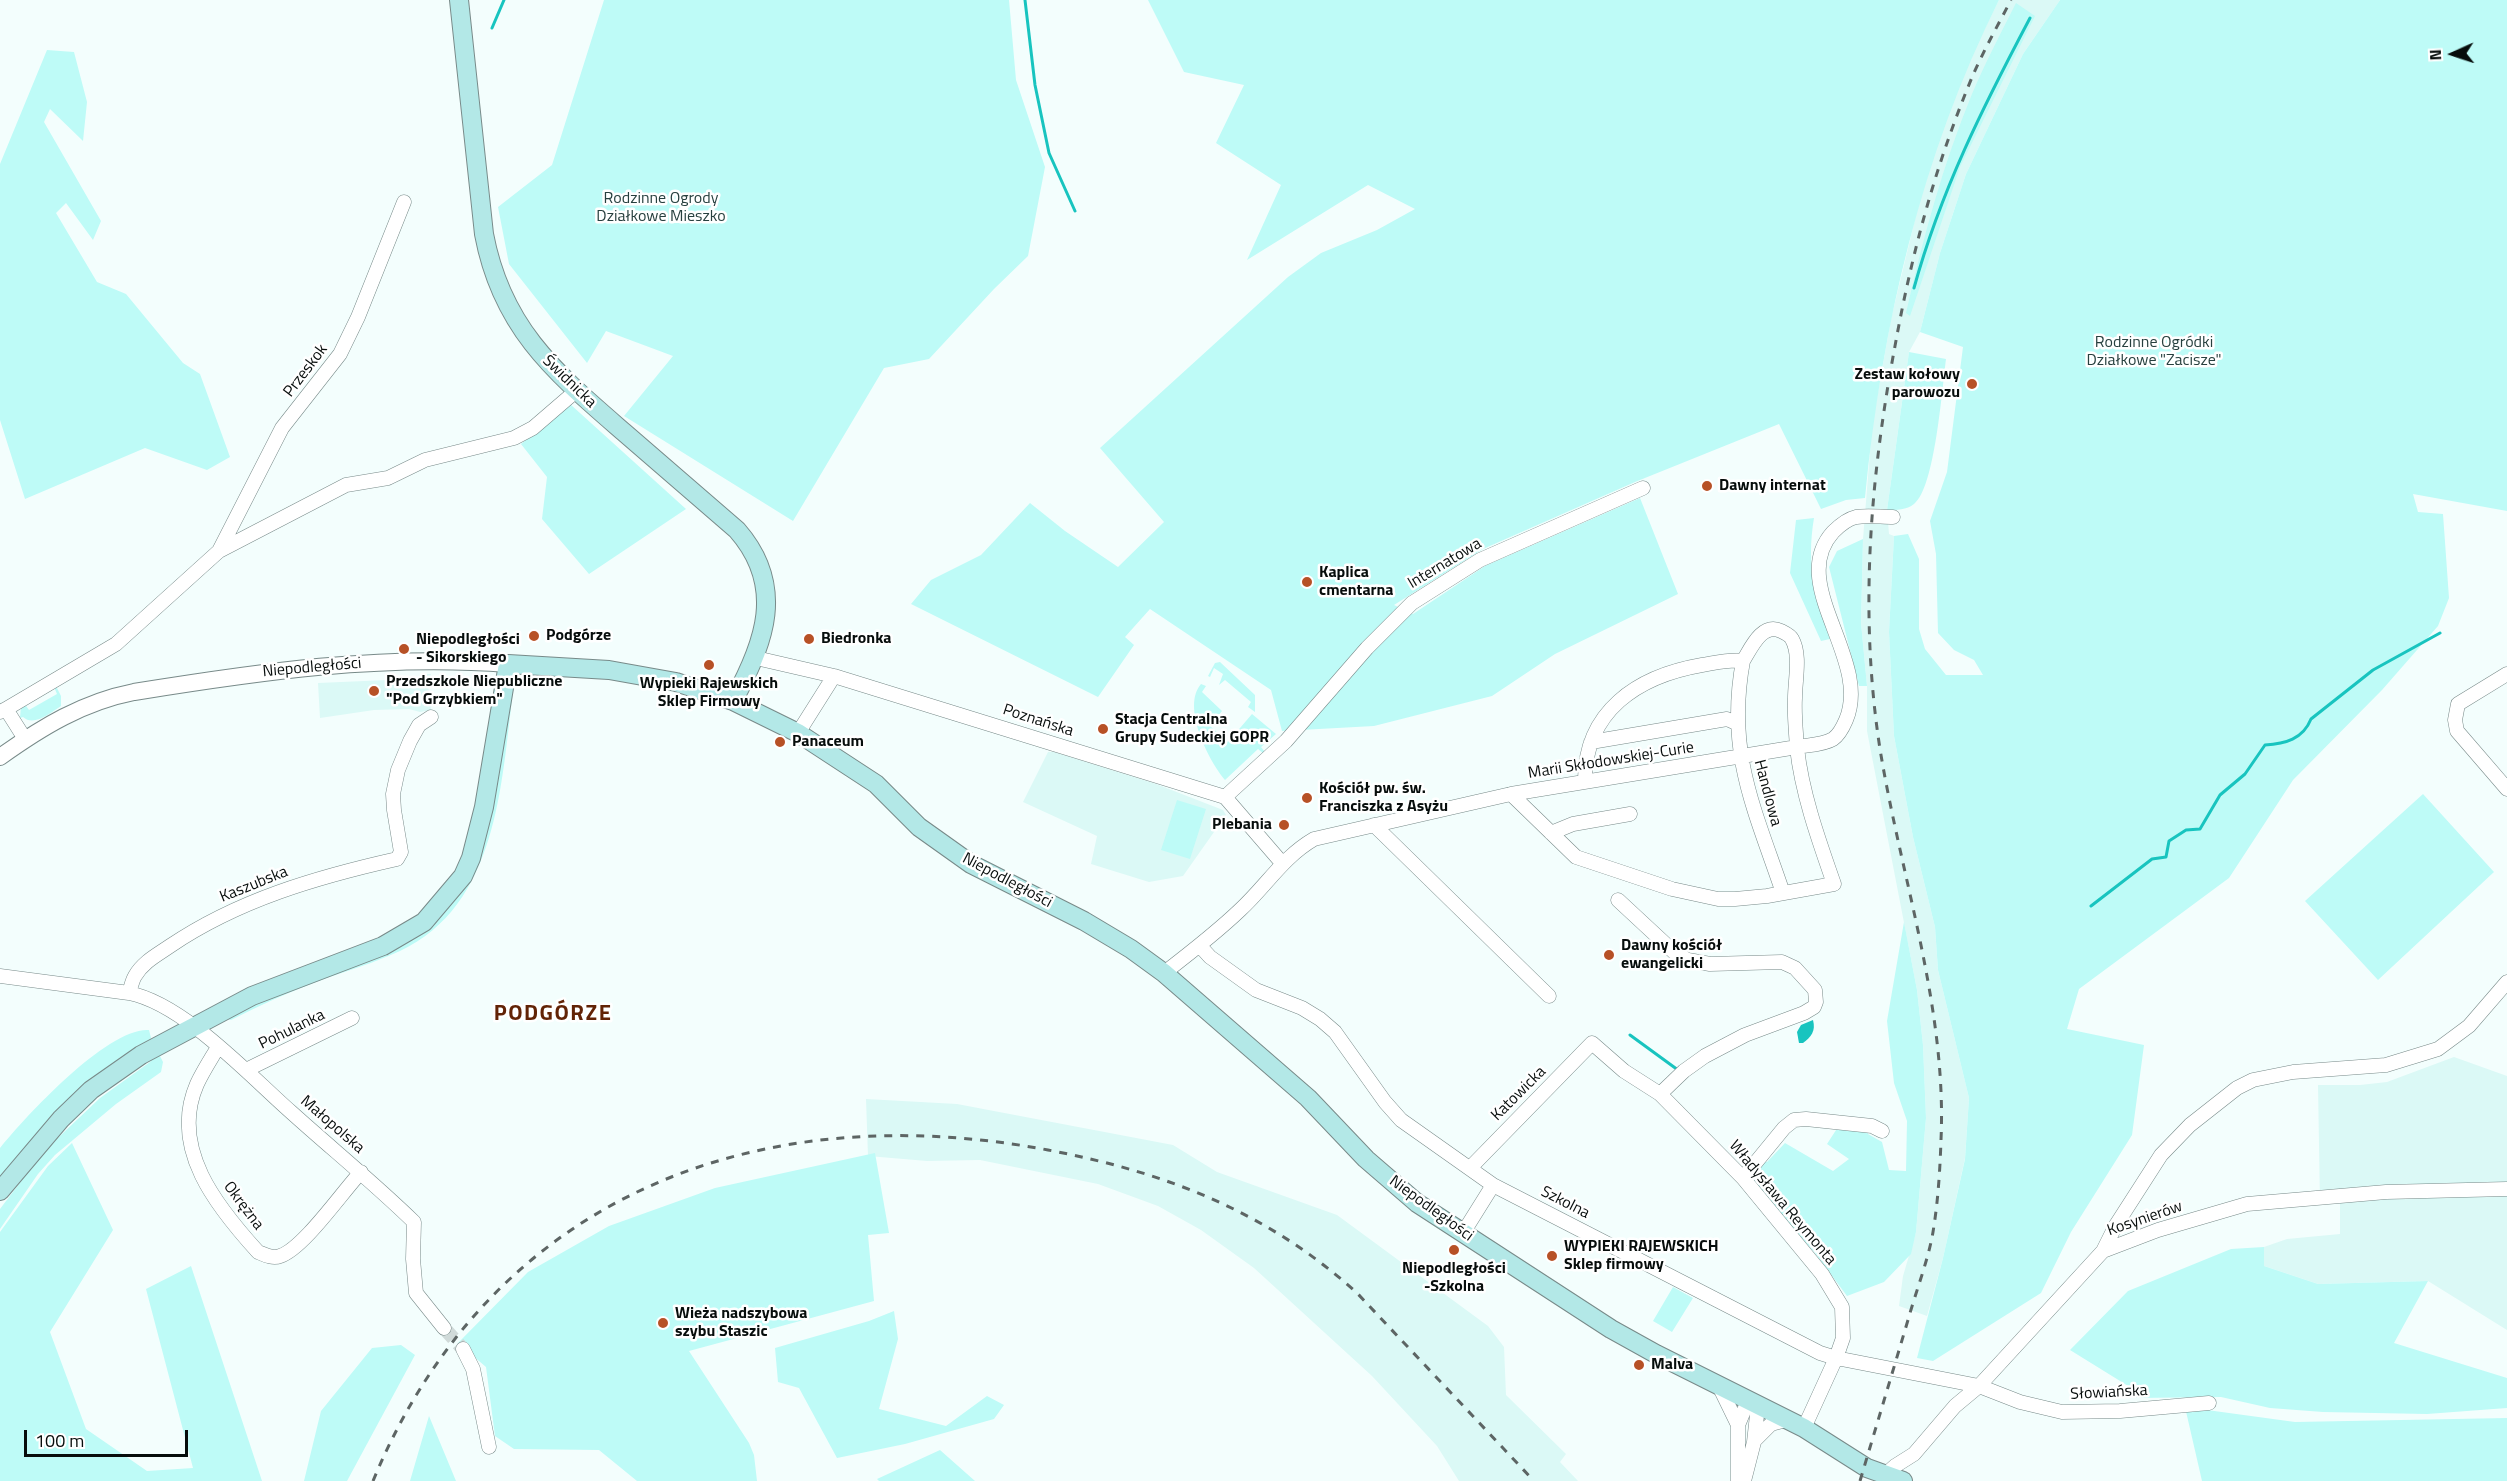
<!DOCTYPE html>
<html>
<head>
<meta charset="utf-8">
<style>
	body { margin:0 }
	#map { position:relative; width:2507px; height:1481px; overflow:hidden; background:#f3fefd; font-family:"Titillium Web",sans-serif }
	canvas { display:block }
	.north { position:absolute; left:2423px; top:24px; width:60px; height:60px; -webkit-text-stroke:4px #fff; paint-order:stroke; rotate:267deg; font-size:16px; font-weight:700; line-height:24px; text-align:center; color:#070d0c }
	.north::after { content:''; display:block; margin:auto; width:21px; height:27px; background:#070d0c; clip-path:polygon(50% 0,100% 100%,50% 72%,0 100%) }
	.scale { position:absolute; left:24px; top:1430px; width:164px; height:27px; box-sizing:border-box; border:3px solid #070d0c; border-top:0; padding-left:8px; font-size:18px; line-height:21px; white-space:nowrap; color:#070d0c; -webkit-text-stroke:4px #fff; paint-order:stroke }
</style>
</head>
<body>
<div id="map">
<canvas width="2507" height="1481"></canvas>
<div class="north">N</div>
<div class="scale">100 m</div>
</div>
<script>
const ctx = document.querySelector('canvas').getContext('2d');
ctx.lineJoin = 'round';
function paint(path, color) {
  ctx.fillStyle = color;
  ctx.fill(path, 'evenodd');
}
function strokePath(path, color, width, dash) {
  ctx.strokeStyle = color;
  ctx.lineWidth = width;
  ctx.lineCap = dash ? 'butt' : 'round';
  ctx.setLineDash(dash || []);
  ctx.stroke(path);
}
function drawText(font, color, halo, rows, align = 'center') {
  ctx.font = font + ' "Titillium Web",sans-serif';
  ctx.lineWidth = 5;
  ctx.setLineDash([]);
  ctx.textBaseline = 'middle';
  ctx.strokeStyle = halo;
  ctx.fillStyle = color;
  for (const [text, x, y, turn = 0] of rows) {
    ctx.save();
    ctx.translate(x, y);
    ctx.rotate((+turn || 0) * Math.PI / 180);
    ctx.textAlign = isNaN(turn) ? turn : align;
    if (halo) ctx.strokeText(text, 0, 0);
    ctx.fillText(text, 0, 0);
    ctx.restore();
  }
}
paint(new Path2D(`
	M 1999,0 L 2060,0 L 2023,54 L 1966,174 L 1940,253 L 1920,332 L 1909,352 L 1887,510 L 1889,534 L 1894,536 L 1889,632 L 1894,736 L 1913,837 L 1935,927 L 1938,970 L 1969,1098 L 1965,1158 L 1943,1258 L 1927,1316 L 1899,1306 L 1903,1276 L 1916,1232 L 1926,1118 L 1923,1045 L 1917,990 L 1867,731 L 1867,686 L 1861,623 L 1863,539 L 1872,426 L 1891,319 L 1917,211 L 1937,142 L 1971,56 Z
	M 425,674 L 431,674 L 428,684 L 431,710 L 420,712 L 409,709 L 374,710 L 320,718 L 318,683 L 411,679 Z
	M 1048,752 L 1054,752 L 1156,784 L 1223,810 L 1226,815 L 1183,876 L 1149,882 L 1091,864 L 1097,836 L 1023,802 Z
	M 2454,1057 L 2507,1076 L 2507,1330 L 2428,1281 L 2318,1284 L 2264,1266 L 2264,1247 L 2287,1239 L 2340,1234 L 2340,1203 L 2320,1204 L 2318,1085 L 2360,1085 L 2387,1082 Z
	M 866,1099 L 957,1104 L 1173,1145 L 1217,1172 L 1337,1215 L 1488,1326 L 1504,1347 L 1506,1395 L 1566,1454 L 1560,1462 L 1578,1481 L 1459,1481 L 1437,1446 L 1372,1376 L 1254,1268 L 1201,1230 L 1158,1206 L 1098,1184 L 980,1160 L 927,1161 L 868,1156 Z`), '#dbf9f6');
paint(new Path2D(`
	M 604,0 L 1009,0 L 1016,80 L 1045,167 L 1028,256 L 994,289 L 929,359 L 884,368 L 793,521 L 624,416 L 673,356 L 606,331 L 587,363 L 509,264 L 498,207 L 552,165 Z
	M 1148,0 L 1999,0 C 1921,156 1882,325 1865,498 L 1846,500 L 1821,509 L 1779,424 L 1635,482 L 1483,549 L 1394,605 L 1413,614 L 1485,566 L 1640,498 L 1678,594 L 1555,654 L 1492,696 L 1374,726 L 1282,731 L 1271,690 L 1150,609 L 1125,637 L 1134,645 L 1098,697 L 911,604 L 931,580 L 981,555 L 1030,503 L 1065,531 L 1118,567 L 1164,522 L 1100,448 L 1288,277 L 1321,253 L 1377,230 L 1415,209 L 1368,185 L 1247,260 L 1281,185 L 1216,143 L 1244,85 L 1184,72 Z
	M 2060,0 L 2507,0 L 2507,511 L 2413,494 L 2418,512 L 2443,514 L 2449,598 L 2438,626 L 2382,690 L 2293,780 L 2229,878 L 2079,989 L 2067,1029 L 2144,1045 L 2132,1135 L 2071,1232 L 2041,1293 L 1933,1361 L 1917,1358 L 1943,1258 L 1965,1159 L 1969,1098 L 1938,970 L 1935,927 L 1913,837 L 1894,736 L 1889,632 L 1894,536 L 1908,534 L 1919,559 L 1919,629 L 1925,649 L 1946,675 L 1983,675 L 1974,660 L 1954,650 L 1938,633 L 1936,554 L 1930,521 L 1947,472 L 1963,347 L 1920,332 L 1940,253 L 1966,174 L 2023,54 Z
	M 2016,3 L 2035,16 L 1960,167 L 1910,316 L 1906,313 C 1923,238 1943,164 1972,94 C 1985,63 2001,33 2016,3 Z
	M 47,50 L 74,52 L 87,102 L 83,141 L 50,109 L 44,122 L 101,221 L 93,240 L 66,203 L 56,213 L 97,282 L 126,294 L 183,363 L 200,374 L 230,457 L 207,470 L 145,448 L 25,499 L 0,420 L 0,164 Z
	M 1909,352 L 1946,359 C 1942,389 1935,488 1914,504 C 1907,510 1896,510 1887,510 Z
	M 570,404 L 686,509 L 589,574 L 542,519 L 547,477 L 521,444 Z
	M 1814,518 C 1806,566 1815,594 1830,639 L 1821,641 L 1790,573 L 1796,520 Z
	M 1863,539 L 1861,623 L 1867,686 L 1859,686 L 1829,567 L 1837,551 Z
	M 1220,662 L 1255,695 L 1255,712 L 1248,707 L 1251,702 L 1225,680 L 1219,685 L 1223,674 L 1214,668 L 1210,677 L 1208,676 L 1215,663 Z
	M 1201,684 L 1206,686 L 1202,692 L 1222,711 L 1210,726 L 1228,742 L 1252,714 L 1276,734 L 1261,747 L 1265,752 L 1264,754 L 1258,749 L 1225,780 C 1209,761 1181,707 1201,684 Z
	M 56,686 L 61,696 L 61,706 C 50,713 34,727 23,717 L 20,718 L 21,706 L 24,703 L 29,710 L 57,694 L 54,687 Z
	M 509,691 L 513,692 C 501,784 498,905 400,951 C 374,963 346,971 319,981 C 289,992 260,1005 231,1020 L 227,1019 L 251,1004 L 449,906 Z
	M 2423,794 L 2494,872 L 2378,980 L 2305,901 Z
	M 1177,800 L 1206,809 L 1190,859 L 1161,850 Z
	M 1904,922 L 1917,990 L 1923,1045 L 1926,1118 L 1916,1232 L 1911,1254 L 1884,1282 L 1847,1296 L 1815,1253 L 1751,1180 L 1763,1160 L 1767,1162 L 1785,1143 L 1833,1171 L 1849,1159 L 1827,1144 L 1838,1127 L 1867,1130 L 1868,1134 L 1882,1142 L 1889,1170 L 1906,1171 L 1907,1121 L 1894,1083 L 1887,1021 Z
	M 149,1030 L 151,1038 L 148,1042 L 0,1183 L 0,1148 C 26,1116 108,1027 149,1030 Z
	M 156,1055 L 157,1057 L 160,1056 L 163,1062 L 161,1072 L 116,1104 L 55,1155 L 38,1174 L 0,1229 L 0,1209 L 43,1152 L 100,1098 L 150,1062 Z
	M 72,1143 L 113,1230 L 50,1332 L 86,1429 L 147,1471 L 193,1468 L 146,1289 L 191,1266 L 262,1481 L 0,1481 L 0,1232 L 48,1166 Z
	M 875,1153 L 889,1233 L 868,1235 L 874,1301 L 689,1351 L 749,1443 L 754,1455 L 757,1481 L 637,1481 L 599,1450 L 514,1449 L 495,1436 L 486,1367 L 458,1343 L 528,1272 L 609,1226 L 715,1188 Z
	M 2264,1247 L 2264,1266 L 2318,1284 L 2428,1281 L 2394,1343 L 2507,1378 L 2507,1408 L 2427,1414 L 2323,1412 L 2270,1408 L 2221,1397 L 2136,1398 L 2133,1389 L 2070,1350 L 2128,1291 L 2231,1249 Z
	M 1673,1287 L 1693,1298 L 1672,1332 L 1653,1321 Z
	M 894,1311 L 898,1339 L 879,1409 L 946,1426 L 987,1396 L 1004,1405 L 994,1419 L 905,1444 L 837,1458 L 799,1388 L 778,1382 L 775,1348 L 869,1321 Z
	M 401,1345 L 415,1355 L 347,1481 L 304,1481 L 321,1411 L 372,1348 Z
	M 2185,1407 L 2295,1422 L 2507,1418 L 2507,1481 L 2202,1481 Z
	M 429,1416 L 456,1481 L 410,1481 Z
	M 940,1450 L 975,1481 L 879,1481 L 877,1479 Z`), '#befbf7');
paint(new Path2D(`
	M 1813,1020 C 1816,1031 1811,1037 1803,1043 L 1799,1043 L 1797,1032 L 1801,1025 Z`), '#18c4bf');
strokePath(new Path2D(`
	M 1025,0 L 1035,85 L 1049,153 L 1075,211
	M 492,28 L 504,0
	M 1914,288 C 1941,190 1983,107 2030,18
	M 2091,906 L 2152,859 L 2166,857 L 2169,841 L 2186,830 L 2200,829 L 2220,795 L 2245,774 L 2265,745 C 2285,744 2303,739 2311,719 L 2373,670 L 2440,633
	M 1630,1035 L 1678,1070`), '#18c4bf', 3);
strokePath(new Path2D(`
	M 444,1328 L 463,1349`), '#d0dad9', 14, [14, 7]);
const minor = new Path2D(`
	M 219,551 L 282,428 L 340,354 L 358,317 L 404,202
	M 756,658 L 834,676 L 1225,797 L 1282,863
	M 1743,661 C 1726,753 1755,810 1783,893
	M 2507,674 L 2458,704 L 2455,720 L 2457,731 L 2507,789
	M 6,709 L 116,644 L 219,551 L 346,485 L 388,478 L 425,460 L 514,438 L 533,428 L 576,391
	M 0,712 L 6,709 L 25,739
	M 798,733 L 834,676
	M 1591,742 L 1727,719 L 1738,724
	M 1511,794 L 1576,857 L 1672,889 L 1718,899 L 1735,899 L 1767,896 L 1834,884 C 1819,841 1802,794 1797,748 C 1796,731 1794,714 1795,698 C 1795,680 1801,655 1792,639 C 1790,635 1785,633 1781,631 C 1762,622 1751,648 1743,661 C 1730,659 1715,663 1702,665 C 1638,676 1584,711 1585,782
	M 1225,797 L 1286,741 L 1367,648 L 1412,603 L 1480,560 L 1643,488
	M 1374,825 L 1549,996
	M 1551,833 L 1573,824 L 1630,814
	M 1618,900 L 1674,952 L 1688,960 L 1710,964 L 1782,962 L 1795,968 L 1815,990 L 1816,1002 L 1814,1007 L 1804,1013 L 1745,1035 L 1705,1056 L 1684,1071 L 1660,1094
	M 1200,946 L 1210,957 L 1256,990 L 1302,1008 L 1320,1019 L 1335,1032 L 1385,1102 L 1401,1120 L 1493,1185 L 1820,1353 L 1836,1358 L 1979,1386 L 2020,1402 L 2062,1412 L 2120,1411 L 2209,1403
	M 1164,973 C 1190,953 1216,933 1240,910 C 1266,886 1283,857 1314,839 L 1511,794 L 1797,747 C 1808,745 1823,745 1833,739 C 1839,735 1843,727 1846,720 C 1872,659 1786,584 1833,532 C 1840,525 1847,519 1856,517 C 1867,515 1881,517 1893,517
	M 0,976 L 129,993 C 131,987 132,981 135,976 C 143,962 157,955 170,946 C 238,900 317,877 397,859 L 401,852 L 394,810 L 393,794 L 398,770 L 410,741 L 419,725 L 431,717
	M 129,993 C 184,1004 249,1075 291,1112 C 332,1149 374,1183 414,1222 L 413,1259 L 416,1293 L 444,1328
	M 218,1047 C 211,1059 203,1071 197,1084 C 169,1148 217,1207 258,1252 C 265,1255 273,1259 280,1256 C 303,1249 343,1191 361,1172
	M 246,1070 L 352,1018
	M 1470,1168 L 1592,1043 L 1624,1071 L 1660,1094 L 1743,1178 L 1822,1274 L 1842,1307 L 1843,1338 L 1836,1358 L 1804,1428
	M 1743,1178 L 1784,1128 L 1794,1120 L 1806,1119 L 1872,1126 L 1882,1131
	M 1463,1233 L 1493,1185
	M 2103,1251 L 2116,1225 L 2161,1155 L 2190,1125 L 2237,1088 L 2253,1080 L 2293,1072 L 2386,1065 L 2438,1049 L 2469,1026 L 2507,982
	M 463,1349 L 473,1369 L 489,1447
	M 1719,1386 L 1738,1425
	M 1755,1440 L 1771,1424 L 1786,1420
	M 1886,1474 L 1895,1466 L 1914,1454 L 1955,1406 L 1979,1386 L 2103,1251 L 2158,1230 L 2247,1204 L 2386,1192 L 2507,1189
	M 1738,1481 L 1738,1425 L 1748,1401
	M 1744,1481 L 1754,1442 L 1758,1406`);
const tertiary = new Path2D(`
	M 0,757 C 42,727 83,702 134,692 C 258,672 381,654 508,664`);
const secondary = new Path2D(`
	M 459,0 L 484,234 C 502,330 557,374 626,434 C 663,466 700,498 737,530 C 786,586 765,643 733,701
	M 0,1191 L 61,1119 L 91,1090 L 141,1055 L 252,996 L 383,946 L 424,922 L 463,876 L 471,858 L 484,807 L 508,664 L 609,670 L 676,682 L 733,701 L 798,733 L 876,784 L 919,827 L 971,864 L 1084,921 L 1131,949 L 1164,973 L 1308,1098 L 1366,1159 L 1417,1203 L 1611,1329 L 1656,1354 L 1804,1428 L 1867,1468 L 1903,1481`);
strokePath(minor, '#788a89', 15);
strokePath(tertiary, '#788a89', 18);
strokePath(secondary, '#788a89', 20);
strokePath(minor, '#fff', 14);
strokePath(tertiary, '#fff', 16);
strokePath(secondary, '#b3e8e7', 18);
strokePath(new Path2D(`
	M 373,1481 C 491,1196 757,1095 1048,1150 C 1165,1172 1268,1212 1357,1293 L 1534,1481
	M 1860,1481 C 1876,1427 1892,1374 1908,1320 C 1916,1291 1928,1261 1933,1232 C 1938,1202 1940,1170 1941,1140 C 1947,1008 1901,878 1880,749 C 1859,614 1870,479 1895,346 C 1912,252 1936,163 1973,75 C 1984,50 1998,25 2011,0`), '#5d6564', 3, [8, 8]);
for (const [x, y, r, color] of [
	[1972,384,6,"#b75126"],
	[1707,486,6,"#b75126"],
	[1307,582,6,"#b75126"],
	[534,636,6,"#b75126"],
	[809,639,6,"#b75126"],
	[404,649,6,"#b75126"],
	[709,665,6,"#b75126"],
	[374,691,6,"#b75126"],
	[1103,729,6,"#b75126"],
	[780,742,6,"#b75126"],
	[1307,798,6,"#b75126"],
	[1284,825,6,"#b75126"],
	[1609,955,6,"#b75126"],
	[1454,1250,6,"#b75126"],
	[1552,1256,6,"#b75126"],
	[663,1323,6,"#b75126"],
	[1639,1365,6,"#b75126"]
]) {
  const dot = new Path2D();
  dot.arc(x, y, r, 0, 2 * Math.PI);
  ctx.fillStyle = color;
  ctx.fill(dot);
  strokePath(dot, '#fff', 2);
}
drawText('16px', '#27403f', '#fff', [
	["Rodzinne Ogrody",661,199],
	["Działkowe Mieszko",661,217],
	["Rodzinne Ogródki",2154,343],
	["Działkowe \"Zacisze\"",2154,361]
]);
drawText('16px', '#070d0c', '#fff', [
	["Przeskok",306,371,-53],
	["Świdnicka",569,382,44],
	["Internatowa",1445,564,-31],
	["Niepodległości",312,668,-5],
	["Poznańska",1038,721,18],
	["Marii Skłodowskiej-Curie",1611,761,-9],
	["Handlowa",1767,793,75],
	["Niepodległości",1007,881,28],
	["Kaszubska",254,885,-22],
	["Pohulanka",292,1030,-26],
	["Katowicka",1519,1094,-45],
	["Małopolska",332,1125,41],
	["Szkolna",1565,1203,27],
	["Władysława Reymonta",1782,1203,50],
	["Okrężna",243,1206,53],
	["Niepodległości",1431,1209,36],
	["Kosynierów",2145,1219,-19],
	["Słowiańska",2109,1393,-3]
]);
drawText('bold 16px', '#070d0c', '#fff', [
	["Zestaw kołowy",1960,375,"right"],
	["parowozu",1960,393,"right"],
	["Dawny internat",1719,486],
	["Kaplica",1319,573],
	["cmentarna",1319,591],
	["Podgórze",546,636],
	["Biedronka",821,639],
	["Niepodległości",416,640],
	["- Sikorskiego",416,658],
	["Przedszkole Niepubliczne",386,682],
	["\"Pod Grzybkiem\"",386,700],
	["Wypieki Rajewskich",709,684,"center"],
	["Sklep Firmowy",709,702,"center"],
	["Stacja Centralna",1115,720],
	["Grupy Sudeckiej GOPR",1115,738],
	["Panaceum",792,742],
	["Kościół pw. św.",1319,789],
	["Franciszka z Asyżu",1319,807],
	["Plebania",1272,825,"right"],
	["Dawny kościół",1621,946],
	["ewangelicki",1621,964],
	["WYPIEKI RAJEWSKICH",1564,1247],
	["Sklep firmowy",1564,1265],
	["Niepodległości",1454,1269,"center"],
	["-Szkolna",1454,1287,"center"],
	["Wieża nadszybowa",675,1314],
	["szybu Staszic",675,1332],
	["Malva",1651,1365]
], 'left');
ctx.letterSpacing = '1.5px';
drawText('bold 22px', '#622306', '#fff', [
	["PODGÓRZE",553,1015]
]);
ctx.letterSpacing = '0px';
</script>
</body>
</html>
